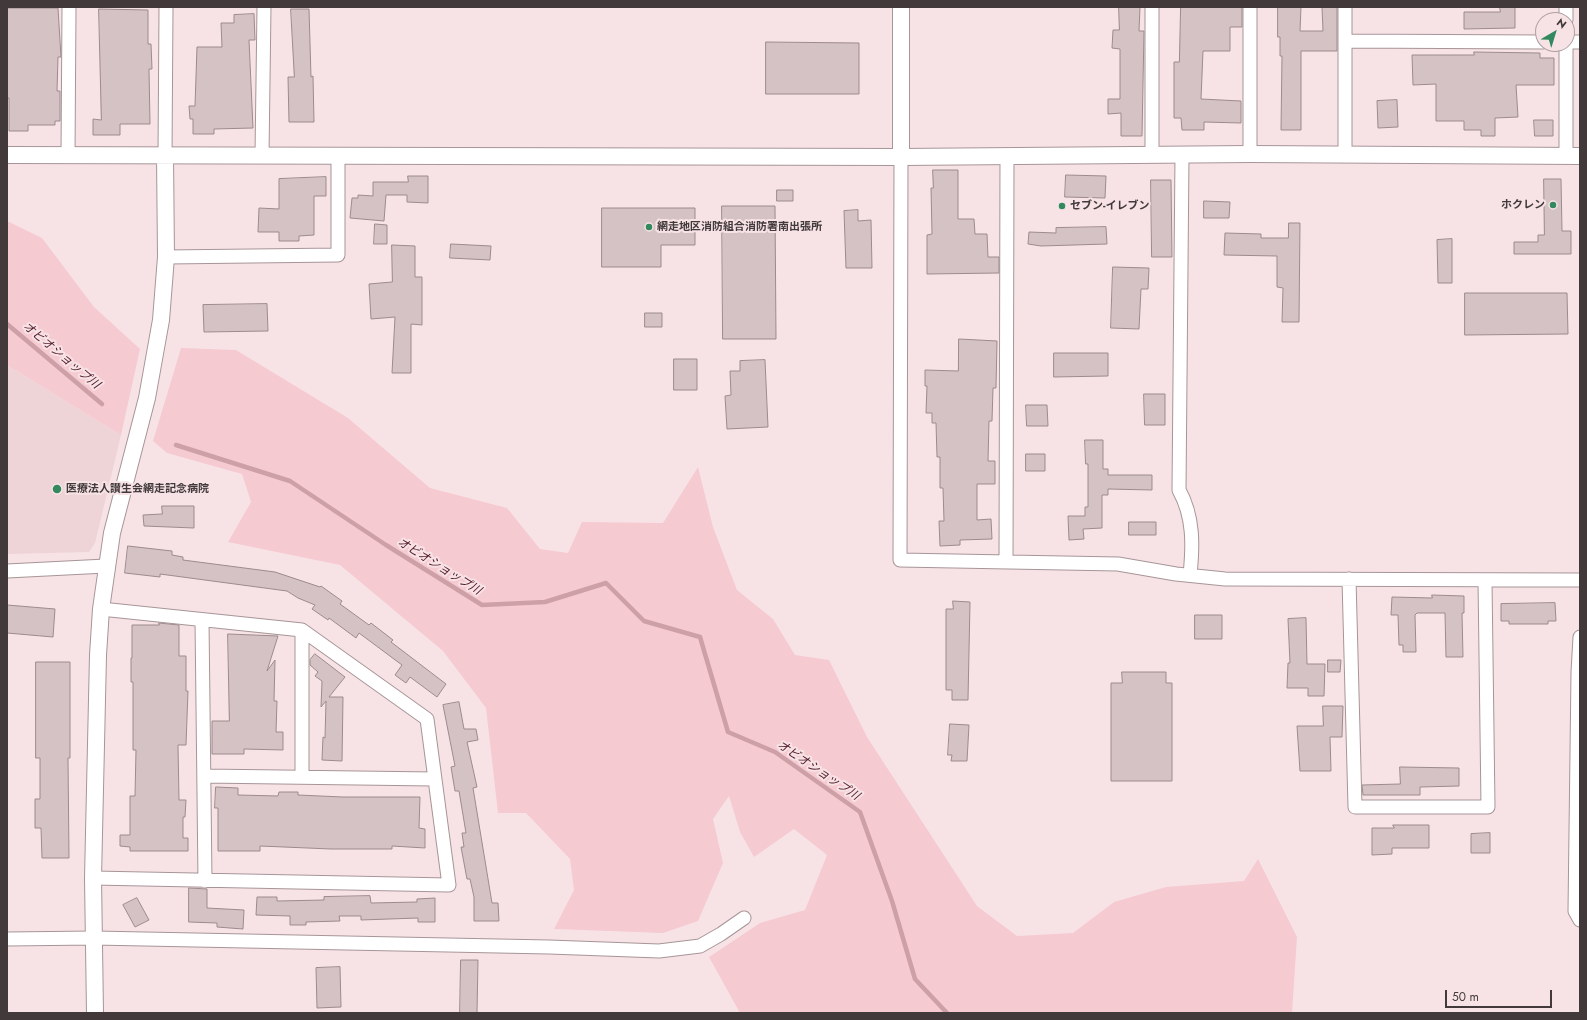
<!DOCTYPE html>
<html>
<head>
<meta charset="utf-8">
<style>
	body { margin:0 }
	#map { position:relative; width:1587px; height:1020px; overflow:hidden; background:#f7e3e6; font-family:Jost,sans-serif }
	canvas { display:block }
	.frame { position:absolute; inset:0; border:8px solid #41393a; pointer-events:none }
	.north { position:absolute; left:1535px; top:12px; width:40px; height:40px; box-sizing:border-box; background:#f7e3e6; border:1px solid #ae9fa1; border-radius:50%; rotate:38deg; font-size:11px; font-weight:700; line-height:16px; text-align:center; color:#41393a }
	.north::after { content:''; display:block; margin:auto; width:14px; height:18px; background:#32895d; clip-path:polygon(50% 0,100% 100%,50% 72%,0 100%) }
	.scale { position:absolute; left:1445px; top:990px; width:107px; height:18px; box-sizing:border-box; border:2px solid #41393a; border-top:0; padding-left:5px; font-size:12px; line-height:14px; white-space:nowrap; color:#41393a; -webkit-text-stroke:3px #f7e3e6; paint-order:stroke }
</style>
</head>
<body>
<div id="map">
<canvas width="1587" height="1020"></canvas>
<div class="frame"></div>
<div class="north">N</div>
<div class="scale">50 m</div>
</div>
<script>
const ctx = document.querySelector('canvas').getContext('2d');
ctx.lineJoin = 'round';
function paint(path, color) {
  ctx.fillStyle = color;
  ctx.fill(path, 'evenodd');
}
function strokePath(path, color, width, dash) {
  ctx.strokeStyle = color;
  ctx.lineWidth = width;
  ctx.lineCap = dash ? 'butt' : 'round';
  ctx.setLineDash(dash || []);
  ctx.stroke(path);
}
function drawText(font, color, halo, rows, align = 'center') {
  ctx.font = font + ' Jost,"Noto Sans JP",sans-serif';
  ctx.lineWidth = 4;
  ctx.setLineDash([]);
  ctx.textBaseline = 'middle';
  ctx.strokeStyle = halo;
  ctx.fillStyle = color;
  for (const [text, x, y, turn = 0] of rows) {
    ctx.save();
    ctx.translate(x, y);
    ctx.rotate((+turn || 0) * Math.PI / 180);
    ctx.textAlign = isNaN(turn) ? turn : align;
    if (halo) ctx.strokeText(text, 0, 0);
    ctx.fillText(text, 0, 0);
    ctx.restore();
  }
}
paint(new Path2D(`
	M 7,365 L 121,435 L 95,543 L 89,552 L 7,554 Z`), '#eed3d7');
paint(new Path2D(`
	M 7,221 L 42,238 L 94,307 L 140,349 L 121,435 L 7,365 Z
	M 181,348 L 236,350 L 348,418 L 430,488 L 507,508 L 540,549 L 568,553 L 582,522 L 663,523 L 698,467 L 713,527 L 737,590 L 773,619 L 795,655 L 829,660 L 867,737 L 977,906 L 1017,936 L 1073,933 L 1114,902 L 1166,887 L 1244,881 L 1258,859 L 1297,937 L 1292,1013 L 740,1013 L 709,957 L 760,923 L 805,910 L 827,855 L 794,829 L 754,857 L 740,832 L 729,796 L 713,819 L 723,863 L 698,921 L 663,933 L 554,929 L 574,890 L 570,859 L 526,813 L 498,813 L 486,708 L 443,651 L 340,565 L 228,542 L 251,502 L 242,474 L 167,453 L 153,441 Z`), '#f6cad1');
strokePath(new Path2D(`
	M 7,324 L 102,404
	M 176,445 L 290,481 L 386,545 L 482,605 L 545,602 L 606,583 L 644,621 L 700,637 L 728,732 L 775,752 L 860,812 L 892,901 L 915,979 L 947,1013`), '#cda0a7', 4.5);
const building = new Path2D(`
	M 1119,7 L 1140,7 L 1139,31 L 1144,31 L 1142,136 L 1121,136 L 1121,113 L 1108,114 L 1108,99 L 1120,99 L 1120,49 L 1112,48 L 1113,30 L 1119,30 Z
	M 1181,7 L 1242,7 L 1242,27 L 1230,27 L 1230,51 L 1203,51 L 1201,99 L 1241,101 L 1241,123 L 1204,122 L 1204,130 L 1182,130 L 1181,118 L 1174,118 L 1174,62 L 1179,62 Z
	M 1278,7 L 1301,7 L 1300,31 L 1323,31 L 1322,7 L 1337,7 L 1337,51 L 1301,51 L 1301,130 L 1281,130 L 1282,56 L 1280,56 L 1280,37 L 1278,37 Z
	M 1500,7 L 1515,7 L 1515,28 L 1464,29 L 1464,12 L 1500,12 Z
	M 7,8 L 58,8 L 61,57 L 58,57 L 57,91 L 60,91 L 60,121 L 55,121 L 55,125 L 28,125 L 28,131 L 9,131 L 9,98 L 7,98 Z
	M 99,9 L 148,10 L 148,44 L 151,44 L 152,69 L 149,69 L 150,124 L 120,124 L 120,135 L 93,135 L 93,119 L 101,120 Z
	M 291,9 L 309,9 L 311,77 L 313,76 L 314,122 L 289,122 L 288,77 L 294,77 Z
	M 254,14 L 255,40 L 249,40 L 253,128 L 214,129 L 214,134 L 193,134 L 193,119 L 190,119 L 189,106 L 195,106 L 197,47 L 222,47 L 221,23 L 234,23 L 234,15 Z
	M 766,42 L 859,43 L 859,94 L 766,94 Z
	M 1474,52 L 1540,53 L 1540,58 L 1554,58 L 1554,85 L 1516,85 L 1518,117 L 1495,118 L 1495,136 L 1481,136 L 1481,130 L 1464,130 L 1464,121 L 1436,121 L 1436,84 L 1413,85 L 1412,55 L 1474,55 Z
	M 1397,100 L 1398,127 L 1378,128 L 1377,101 Z
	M 1534,120 L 1553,120 L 1553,136 L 1535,136 Z
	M 933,170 L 958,170 L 958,219 L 974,219 L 975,234 L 987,234 L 988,257 L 999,257 L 999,273 L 927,274 L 927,235 L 932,234 L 931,188 L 933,188 Z
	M 1066,175 L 1106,176 L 1105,198 L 1065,197 Z
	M 408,176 L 428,176 L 428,203 L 407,202 L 407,195 L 386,195 L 384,221 L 350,218 L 352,198 L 358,198 L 358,195 L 373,196 L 373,182 L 408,182 Z
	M 326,177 L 326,196 L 314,196 L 314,235 L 299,236 L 299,241 L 279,241 L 279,232 L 258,232 L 259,208 L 279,209 L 279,179 Z
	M 1544,179 L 1561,179 L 1562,231 L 1571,231 L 1571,254 L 1514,254 L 1514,242 L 1538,242 L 1538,235 L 1544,235 Z
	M 1151,180 L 1171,180 L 1172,257 L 1152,257 Z
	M 777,190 L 793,190 L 793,201 L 777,201 Z
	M 1204,201 L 1230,202 L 1229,218 L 1204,218 Z
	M 722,206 L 775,206 L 776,339 L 723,339 Z
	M 602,208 L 695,208 L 695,245 L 661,245 L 661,267 L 602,267 Z
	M 858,210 L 858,221 L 871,220 L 872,268 L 846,268 L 844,211 Z
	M 1289,223 L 1300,223 L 1299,322 L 1282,322 L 1283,288 L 1277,287 L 1277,256 L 1224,255 L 1225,233 L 1261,234 L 1261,238 L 1288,238 Z
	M 375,224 L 387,225 L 387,244 L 374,244 Z
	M 1106,227 L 1107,244 L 1041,246 L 1028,244 L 1029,232 L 1056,233 L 1056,228 Z
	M 1452,239 L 1452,283 L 1438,283 L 1437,240 Z
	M 451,244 L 491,246 L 490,260 L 450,258 Z
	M 392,245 L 415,246 L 415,277 L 422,277 L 422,325 L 411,324 L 411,373 L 392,373 L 395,317 L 371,319 L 369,284 L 392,282 Z
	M 1113,267 L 1149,268 L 1148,289 L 1141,289 L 1139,329 L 1111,328 Z
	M 1465,293 L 1567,293 L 1568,334 L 1465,335 Z
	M 267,304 L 268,331 L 204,332 L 203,305 Z
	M 645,313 L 662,313 L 662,327 L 645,327 Z
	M 959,339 L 997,341 L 996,388 L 993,388 L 992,421 L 989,421 L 988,461 L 995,461 L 995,484 L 977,484 L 977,520 L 991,519 L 992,539 L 960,540 L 960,545 L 940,546 L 939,521 L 944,521 L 943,488 L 940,488 L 940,457 L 937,457 L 936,423 L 932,423 L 932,413 L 926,413 L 927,386 L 925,386 L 925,370 L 958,371 Z
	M 1054,353 L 1108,353 L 1108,376 L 1054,377 Z
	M 674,359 L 697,359 L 697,390 L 674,390 Z
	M 765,360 L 768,427 L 727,429 L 725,396 L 731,395 L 730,371 L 740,371 L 740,361 Z
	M 1144,394 L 1165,394 L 1165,425 L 1145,425 Z
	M 1026,405 L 1047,405 L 1048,426 L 1027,426 Z
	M 1085,440 L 1103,440 L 1103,469 L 1108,469 L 1108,475 L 1152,475 L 1152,490 L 1108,489 L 1108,495 L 1102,495 L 1102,528 L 1083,529 L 1084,539 L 1069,540 L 1068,516 L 1085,516 L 1085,507 L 1088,507 L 1088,464 L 1086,464 Z
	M 1026,454 L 1045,454 L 1045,471 L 1026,471 Z
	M 162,506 L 194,506 L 194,528 L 144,526 L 143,515 L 162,514 Z
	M 1129,522 L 1156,522 L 1156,535 L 1129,535 Z
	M 128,546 L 172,551 L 172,555 L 183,557 L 183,560 L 275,572 L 320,587 L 321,586 L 342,601 L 340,604 L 369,625 L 371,623 L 393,640 L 391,642 L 446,684 L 437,697 L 410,677 L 406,683 L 395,675 L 402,665 L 359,633 L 356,638 L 329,618 L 328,620 L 312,609 L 315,605 L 298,598 L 287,591 L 160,574 L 160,577 L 125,573 Z
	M 1432,595 L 1464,596 L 1464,613 L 1462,613 L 1463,657 L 1446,657 L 1445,613 L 1417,613 L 1415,615 L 1416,652 L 1403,652 L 1403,645 L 1399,645 L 1398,615 L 1391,615 L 1392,597 L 1432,598 Z
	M 953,601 L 970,602 L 968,700 L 952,700 L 952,690 L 946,690 L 946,609 L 953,609 Z
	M 1555,603 L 1556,621 L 1548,621 L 1548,624 L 1509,624 L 1509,621 L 1501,621 L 1501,604 Z
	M 7,605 L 55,609 L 53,637 L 7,633 Z
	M 1195,615 L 1222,615 L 1222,639 L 1195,639 Z
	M 1306,618 L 1307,664 L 1325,664 L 1324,696 L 1308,696 L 1308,688 L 1287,688 L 1288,663 L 1290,663 L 1288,619 Z
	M 159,623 L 179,625 L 179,656 L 186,656 L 186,691 L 188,691 L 186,745 L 178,745 L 179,800 L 186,800 L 185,817 L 183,817 L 183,838 L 188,838 L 188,851 L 130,851 L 130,847 L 120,846 L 120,835 L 130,835 L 130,796 L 135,796 L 136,750 L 133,750 L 133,682 L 131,682 L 131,658 L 132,658 L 132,625 L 159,625 Z
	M 228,634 L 278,636 L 267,671 L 275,660 L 274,701 L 277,701 L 276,732 L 283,732 L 283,750 L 244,749 L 244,754 L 212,754 L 212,721 L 229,721 Z
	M 315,654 L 345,677 L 329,697 L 343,697 L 342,761 L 322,760 L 323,737 L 325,738 L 326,701 L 321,707 L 322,681 L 315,676 L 318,672 L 310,665 L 310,660 Z
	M 1328,660 L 1341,660 L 1340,672 L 1328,672 Z
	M 36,662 L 70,662 L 70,758 L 68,758 L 69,858 L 42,858 L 41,828 L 35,828 L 35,799 L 40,799 L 40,758 L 36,758 Z
	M 1122,672 L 1166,672 L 1166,683 L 1172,683 L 1172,781 L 1111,781 L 1111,683 L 1122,683 Z
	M 459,702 L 464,729 L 476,729 L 478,740 L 467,742 L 477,787 L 473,788 L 492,903 L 498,903 L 499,921 L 474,921 L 474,897 L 470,879 L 467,879 L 461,847 L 464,847 L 462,833 L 466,833 L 459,791 L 455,791 L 451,767 L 455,766 L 443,705 Z
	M 1323,706 L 1343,706 L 1342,737 L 1330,737 L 1331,771 L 1300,771 L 1297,726 L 1323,726 Z
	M 950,724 L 969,725 L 967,761 L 951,761 L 952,755 L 948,755 Z
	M 1400,767 L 1459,768 L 1459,786 L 1420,787 L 1420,795 L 1363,795 L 1362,785 L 1400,784 Z
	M 216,787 L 238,788 L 238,795 L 278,796 L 279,792 L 298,792 L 298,795 L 343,797 L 420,797 L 419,828 L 425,829 L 425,848 L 392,846 L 392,849 L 331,849 L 260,846 L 260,851 L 218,851 L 218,808 L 215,808 Z
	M 1393,825 L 1429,825 L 1429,848 L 1392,848 L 1392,854 L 1372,855 L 1372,828 L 1394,828 Z
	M 1490,833 L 1490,853 L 1471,853 L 1471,834 Z
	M 189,888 L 207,889 L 207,908 L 244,910 L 243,929 L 217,927 L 217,923 L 189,922 Z
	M 370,896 L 371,903 L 417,902 L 417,899 L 435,898 L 435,922 L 418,922 L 418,918 L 361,920 L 361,916 L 339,916 L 340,921 L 306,922 L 306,925 L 290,925 L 290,916 L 256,915 L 257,897 L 277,897 L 277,901 L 324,900 L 324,897 Z
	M 137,898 L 149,920 L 135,927 L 123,905 Z
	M 461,960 L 478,960 L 477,1013 L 460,1013 Z
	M 340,967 L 341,1007 L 317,1008 L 316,968 Z`);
paint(building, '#d4c2c4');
strokePath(building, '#9c8b8d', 1);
const minor = new Path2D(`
	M 1345,7 L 1345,155
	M 1566,20 L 1566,7
	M 1345,41 L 1543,42
	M 1567,42 L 1580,42
	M 1566,44 L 1566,156
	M 1250,154 L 1250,7
	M 262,155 L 264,7
	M 1152,155 L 1152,7
	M 1182,155 L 1179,490 C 1194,517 1193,546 1190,575
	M 68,156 L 69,7
	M 165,156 L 166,7
	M 901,157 L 900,560 L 1118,564 L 1176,574 L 1225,579 L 1580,580
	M 166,257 L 338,255 L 338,155
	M 1006,562 L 1007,156
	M 7,571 L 106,566
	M 1349,579 L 1355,807 L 1488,807 L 1485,580
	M 202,620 L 205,881
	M 1580,637 L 1578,672 L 1575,911 L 1580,920
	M 204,776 L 434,779
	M 302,777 L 302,630
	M 93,878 L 449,885 L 427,719 L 302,630 L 101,609
	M 7,939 L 94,938 L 549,947 L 659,951 L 700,946 L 721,934 L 744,918`);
const tertiary = new Path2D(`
	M 7,155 L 901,157 L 1250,154 L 1580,156
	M 901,157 L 901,7
	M 95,1013 L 93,878 L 98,655 L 101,609 L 112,533 L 147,398 L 161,320 L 166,257 L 165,156`);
strokePath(minor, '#a79598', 15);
strokePath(tertiary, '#a79598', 18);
strokePath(minor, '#fff', 13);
strokePath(tertiary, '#fff', 16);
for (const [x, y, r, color] of [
	[1553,205,4,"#32895d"],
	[1062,206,4,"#32895d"],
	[649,227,4,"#32895d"],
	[57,489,5,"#32895d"]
]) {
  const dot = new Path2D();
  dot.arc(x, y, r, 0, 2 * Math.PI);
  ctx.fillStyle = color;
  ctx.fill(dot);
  strokePath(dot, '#f7e3e6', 1.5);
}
drawText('bold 11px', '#41393a', '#f7e3e6', [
	["ホクレン",1545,205,"right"],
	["セブン-イレブン",1070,206],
	["網走地区消防組合消防署南出張所",657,227],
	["医療法人讃生会網走記念病院",66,489]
], 'left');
drawText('italic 12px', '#521a28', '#f7e3e6', [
	["オビオショップ川",61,356,40],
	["オビオショップ川",439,567,32],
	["オビオショップ川",818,771,34]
]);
</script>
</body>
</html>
